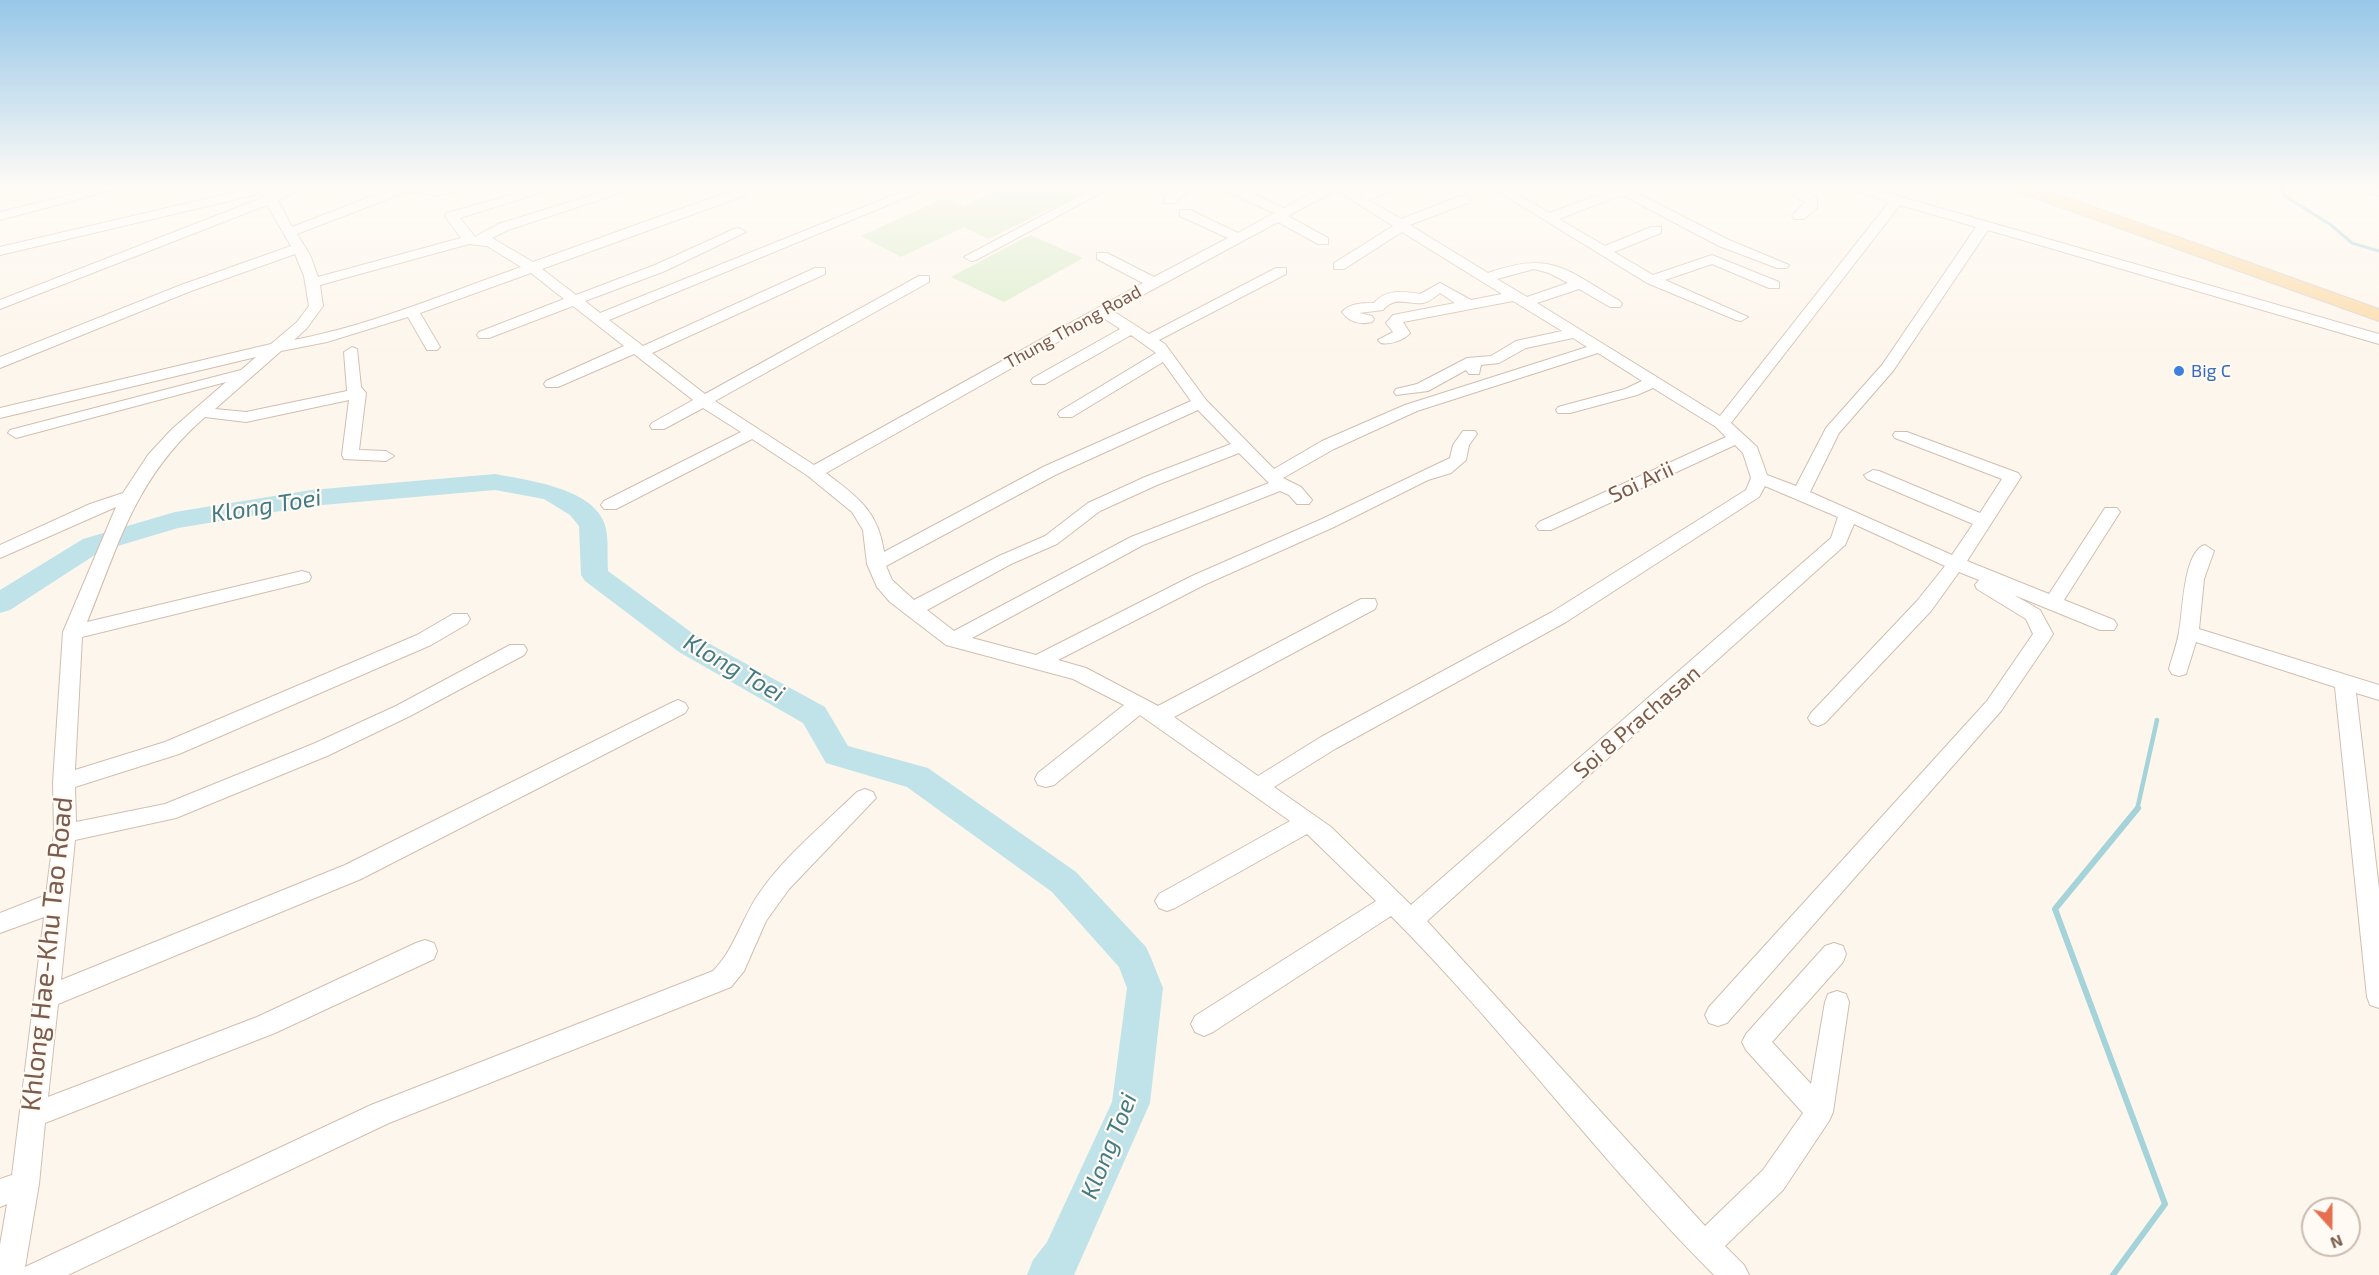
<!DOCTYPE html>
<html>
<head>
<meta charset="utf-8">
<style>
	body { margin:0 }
	#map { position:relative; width:2379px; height:1275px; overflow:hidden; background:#fdf6ec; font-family:"Exo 2",sans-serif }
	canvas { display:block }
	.north { position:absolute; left:2301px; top:1197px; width:60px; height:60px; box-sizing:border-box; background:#fffaf3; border:2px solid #cabbb1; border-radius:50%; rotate:159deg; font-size:16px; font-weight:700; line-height:24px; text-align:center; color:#7a5c4d }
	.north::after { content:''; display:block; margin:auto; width:21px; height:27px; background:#e76f51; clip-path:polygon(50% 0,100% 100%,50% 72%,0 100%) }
</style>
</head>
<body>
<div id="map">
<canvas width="2379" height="1275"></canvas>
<div class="north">N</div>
</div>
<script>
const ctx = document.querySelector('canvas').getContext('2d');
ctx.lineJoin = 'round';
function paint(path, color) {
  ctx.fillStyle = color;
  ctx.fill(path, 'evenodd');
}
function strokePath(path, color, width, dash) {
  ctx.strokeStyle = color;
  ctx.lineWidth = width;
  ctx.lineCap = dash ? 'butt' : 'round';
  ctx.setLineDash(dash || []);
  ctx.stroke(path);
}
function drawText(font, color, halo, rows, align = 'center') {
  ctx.font = font + ' "Exo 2",sans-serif';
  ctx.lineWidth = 4.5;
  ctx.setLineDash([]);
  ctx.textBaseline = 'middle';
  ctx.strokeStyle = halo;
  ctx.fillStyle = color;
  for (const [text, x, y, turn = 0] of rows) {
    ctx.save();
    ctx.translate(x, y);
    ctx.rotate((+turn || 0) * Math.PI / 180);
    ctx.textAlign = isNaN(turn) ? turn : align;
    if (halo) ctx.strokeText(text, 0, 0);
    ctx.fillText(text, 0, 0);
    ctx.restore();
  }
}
paint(new Path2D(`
	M 1007,186 L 1071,186 L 1085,192 L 988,239 L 964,227 L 901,257 L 861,236 L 945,198 L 963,206 Z
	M 1030,235 L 1083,258 L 1004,302 L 951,277 Z`), '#d8ecc9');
strokePath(new Path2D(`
	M 2280,186 L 2285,196 L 2331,225 L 2352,243 L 2379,251`), '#a5d3da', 3);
strokePath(new Path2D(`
	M 2137,810 L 2157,720`), '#a5d3da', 4.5);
strokePath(new Path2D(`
	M 2113,1275 L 2165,1204 L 2055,909 L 2138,808`), '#a5d3da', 6);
paint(new Path2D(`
	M 495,474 C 526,480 594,488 605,525 C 609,538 607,557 608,571 L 699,638 L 825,707 L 848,746 L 928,768 L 1076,872 L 1146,947 L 1151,958 L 1163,988 L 1150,1103 L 1074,1275 L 1027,1275 L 1033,1260 L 1047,1242 L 1112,1102 L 1127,988 L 1119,967 L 1052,892 L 907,787 L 826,763 L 803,723 L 679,652 L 585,581 L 581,575 L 579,526 L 570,515 L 544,499 L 495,490 L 311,506 L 178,528 L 101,551 L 10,610 L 0,613 L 0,590 L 83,539 L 175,512 L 311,490 Z`), '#bfe3e8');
const minor = new Path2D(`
	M 106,186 L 128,186 L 0,220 L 0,212 Z
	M 261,186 L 274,186 L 276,192 L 291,186 L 309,186 L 278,200 L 292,227 L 398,186 L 469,186 L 439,196 L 409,191 L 297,234 L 310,255 L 318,277 L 461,238 L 445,216 L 447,213 L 542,186 L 562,186 L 460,218 L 475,237 L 498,224 L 622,186 L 642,186 L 508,230 L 492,238 L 533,262 L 736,189 L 746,189 L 746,195 L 542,269 L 576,295 L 655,265 L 734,229 L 739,228 L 746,232 L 665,271 L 585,301 L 600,313 L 916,186 L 934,186 L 609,320 L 643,346 L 815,268 L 825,268 L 825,274 L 652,353 L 705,394 L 919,276 L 929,276 L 929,282 L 715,401 L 814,465 L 1143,283 L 1097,259 L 1097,253 L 1107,253 L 1154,277 L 1228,238 L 1180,216 L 1180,210 L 1190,210 L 1238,233 L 1274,213 L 1225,191 L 1225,186 L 1236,186 L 1284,208 C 1312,193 1331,176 1360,194 L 1383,186 L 1402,186 L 1369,200 L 1401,219 L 1460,196 L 1470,196 L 1470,202 L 1410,225 L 1488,273 C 1552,250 1566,270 1620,301 L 1622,304 L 1620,307 L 1610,307 L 1579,289 L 1537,303 L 1720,416 L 1889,202 L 1843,186 L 1863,186 L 2379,334 L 2379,344 L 1988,230 L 1893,371 L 1839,433 L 1810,492 L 1952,555 L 1973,524 L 1867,479 L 1864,475 L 1873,470 L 1879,471 L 1980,513 L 2002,479 L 1895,438 L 1893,435 L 1895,432 L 1907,432 L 2018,473 L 2021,477 L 1967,561 L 2049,594 L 2105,508 L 2117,508 L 2120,512 L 2064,600 L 2114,620 L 2117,625 L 2114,630 L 2100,630 L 2014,595 L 2040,610 L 2053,634 L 2050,639 L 2001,711 L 1727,1023 L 1718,1026 L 1709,1023 L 1705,1015 L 1709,1007 L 1987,701 L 2033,634 L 2026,619 L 1977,589 L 1975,585 L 1979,580 L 1959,572 L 1931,611 L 1825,723 L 1818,726 L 1811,723 L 1808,718 L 1811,713 L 1917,601 L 1945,566 L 1854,524 L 1845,545 L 1427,921 L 1705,1226 L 1763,1170 L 1803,1113 L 1746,1050 L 1742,1042 L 1746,1034 L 1825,946 L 1834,943 L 1843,946 L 1846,954 L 1843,962 L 1772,1042 L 1811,1084 L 1825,1002 L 1828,994 L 1837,991 L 1846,994 L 1849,1002 L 1833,1112 L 1829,1121 L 1783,1190 L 1725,1246 L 1744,1265 L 1749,1275 L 1714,1275 C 1600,1161 1505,1030 1391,916 L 1213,1032 L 1204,1036 L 1195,1032 L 1191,1024 L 1195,1016 L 1376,901 L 1307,834 L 1175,908 L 1167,911 L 1159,908 L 1155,901 L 1159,894 L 1290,821 L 1140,715 L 1054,785 L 1046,787 L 1038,785 L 1035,779 L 1038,773 L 1124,705 L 1073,679 L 946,645 L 890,602 L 877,587 L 867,564 L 863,530 L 852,512 L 808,476 L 752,439 L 616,509 L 604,509 L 601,505 L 604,501 L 741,432 L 703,408 L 664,429 L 652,429 L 650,426 L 652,423 L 693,400 L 634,354 L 558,387 L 546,387 L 544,384 L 546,381 L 624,346 L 573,306 L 489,338 L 479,338 L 477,335 L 479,332 L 564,299 L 531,273 L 420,313 L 440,347 L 437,350 L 427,350 L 408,317 L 327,342 L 281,351 L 215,409 L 246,412 L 347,391 L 344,352 L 352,347 L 357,349 L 361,387 L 366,393 L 359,450 L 386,451 L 394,456 L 386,461 L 344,459 L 342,455 L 349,400 L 246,422 L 205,417 C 136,477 120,541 87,622 L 302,571 L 309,573 L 311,577 L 309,581 L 302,583 L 82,637 L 75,770 L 165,742 L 417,635 L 453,614 L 467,614 L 470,619 L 467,624 L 431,645 L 179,754 L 75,787 L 76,822 L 165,804 L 313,744 L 396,706 L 510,645 L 524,645 L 527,650 L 524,655 L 410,716 L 327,756 L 176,818 L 75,840 L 61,980 L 345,865 L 671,703 L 678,700 L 685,703 L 688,708 L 685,713 L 361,879 L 58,1004 L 48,1097 L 257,1017 L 416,943 L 425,940 L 434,943 L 437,951 L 434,959 L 275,1033 L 45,1123 L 39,1184 L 25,1267 L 371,1105 L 713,971 C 735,949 742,917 760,892 C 787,854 824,824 857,792 L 865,789 L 873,792 L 876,798 L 789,889 L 766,921 L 744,971 L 731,987 L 389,1123 L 68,1275 L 0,1275 L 0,1245 L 7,1204 L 0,1207 L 0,1179 L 12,1175 L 44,917 L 0,933 L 0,913 L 46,895 L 54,833 L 53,782 L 63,632 L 116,507 L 0,558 L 0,545 L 90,504 L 123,493 L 148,455 L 172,429 L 226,382 L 16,438 L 8,433 L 10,430 L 241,370 L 256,357 L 0,418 L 0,408 L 271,344 L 297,322 L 309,306 L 304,276 L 295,254 L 191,291 L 0,368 L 0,357 L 181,285 L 291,246 L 267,205 L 0,309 L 0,300 L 264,197 L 263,193 L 0,255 L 0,247 ZM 1336,190 L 1393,226 L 1334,263 L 1334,269 L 1344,269 L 1402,232 L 1502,294 L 1471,300 L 1440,283 L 1420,294 C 1403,291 1386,289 1374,303 C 1362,303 1350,303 1342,312 C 1349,322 1360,325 1372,322 L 1374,319 L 1372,316 L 1359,313 L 1383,310 C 1396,295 1407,305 1423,303 C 1429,302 1435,297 1440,293 L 1455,303 L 1393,315 L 1386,323 L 1393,332 L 1378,340 L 1381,343 C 1390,345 1404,340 1410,333 L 1403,322 L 1513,301 L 1562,331 L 1516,341 L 1491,356 L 1467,358 L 1417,384 L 1396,389 L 1394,392 L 1396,395 L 1428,391 L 1466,370 L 1469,374 L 1479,374 L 1481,365 L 1499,363 L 1526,348 L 1573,338 L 1587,347 L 1405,405 L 1322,441 L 1274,469 L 1206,400 L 1165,344 L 1159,340 L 1286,274 L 1286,268 L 1276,268 L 1149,334 L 1113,311 L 1278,222 L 1318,244 L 1328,244 L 1328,238 L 1288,216 ZM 1900,205 L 1976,227 L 1882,365 L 1826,428 L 1796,486 L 1767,475 L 1757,447 L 1731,423 ZM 469,244 L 487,246 L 521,267 C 447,293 372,325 294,340 L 307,328 L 323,306 L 320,285 ZM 1534,269 L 1549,273 L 1568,283 L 1527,297 L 1497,279 ZM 1102,317 L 1120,329 L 1033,378 L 1031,381 L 1033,384 L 1045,384 L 1131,335 L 1156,353 L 1060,411 L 1058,414 L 1060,417 L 1072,417 L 1163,362 L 1191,401 L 1043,467 L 884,552 C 878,510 857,497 826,473 ZM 1598,353 L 1642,381 L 1625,389 L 1558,407 L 1556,410 L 1558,413 L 1570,413 L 1637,395 L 1653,388 L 1716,427 L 1726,437 L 1539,522 L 1536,526 L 1539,530 L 1551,530 L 1735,445 L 1743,453 L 1751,478 L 1746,490 L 1552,612 L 1321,737 L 1258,776 L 1174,717 L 1375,609 L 1377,604 L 1375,599 L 1361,599 L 1158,706 L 1086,668 L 1058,660 L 1206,584 L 1334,527 L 1428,480 L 1451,473 L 1466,460 L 1469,445 L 1477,434 L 1475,431 L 1463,431 L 1453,445 L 1450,458 L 1322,519 L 1192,576 L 1036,655 L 972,638 L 1143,545 L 1280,491 L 1289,495 L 1297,504 L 1309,504 L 1312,500 L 1301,487 L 1283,478 L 1334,449 L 1417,411 ZM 1198,410 L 1231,444 L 1145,477 L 1088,503 L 1045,536 L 999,556 L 914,600 L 892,580 L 886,566 L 1055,475 ZM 1239,453 L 1269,483 L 1131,537 L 954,631 L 927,610 L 1011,564 L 1057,544 L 1100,511 L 1157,485 ZM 1765,486 L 1838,517 L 1831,538 L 1411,905 L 1331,827 L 1274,787 L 1335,749 L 1566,622 L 1759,497 Z
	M 1098,186 L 1114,186 L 976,260 L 971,261 L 964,257 Z
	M 1180,186 L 1195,186 L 1174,203 L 1164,203 L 1164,197 Z
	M 1489,186 L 1504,186 L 1549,213 L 1623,186 L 1641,186 L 1633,191 L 1729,240 L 1789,265 L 1787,268 L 1777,268 L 1719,246 L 1622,195 L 1559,219 L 1605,246 L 1651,227 L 1661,227 L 1661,233 L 1614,252 L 1653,275 L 1712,255 L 1779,282 L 1779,288 L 1769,288 L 1712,264 L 1665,280 L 1748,317 L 1741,321 L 1736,320 L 1647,283 Z
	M 1779,186 L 1795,186 L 1817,198 L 1817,208 L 1804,219 L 1794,219 L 1792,216 L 1805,202 Z
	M 2355,186 L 2379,188 L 2379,196 L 2356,189 Z
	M 2205,545 L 2214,551 L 2204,579 L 2199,629 L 2379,685 L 2379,700 L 2356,693 L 2379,889 L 2379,1008 L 2370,1005 L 2367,997 L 2335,687 L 2196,642 L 2186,674 L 2179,676 L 2172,674 L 2169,669 C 2172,657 2177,645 2179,632 C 2183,613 2183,551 2205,545 Z`);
const major = new Path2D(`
	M 2011,186 L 2035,186 L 2379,309 L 2379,321 L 2013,190 Z`);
strokePath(minor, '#d1beb0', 2);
strokePath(major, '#dad1cd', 2);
paint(minor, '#fff');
paint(major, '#fbd9a5');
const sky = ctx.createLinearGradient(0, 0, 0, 365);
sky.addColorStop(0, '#97c7e8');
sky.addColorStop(0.51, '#fefbf6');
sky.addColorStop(1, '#fefbf600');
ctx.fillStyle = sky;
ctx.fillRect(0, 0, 2379, 365);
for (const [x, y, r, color] of [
	[2179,371,6,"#3f7fe0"]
]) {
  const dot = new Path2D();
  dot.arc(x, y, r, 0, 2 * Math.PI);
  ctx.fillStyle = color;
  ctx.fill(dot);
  strokePath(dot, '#fffaf3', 2);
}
drawText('18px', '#7a5c4d', '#fffaf3', [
	["Thung Thong Road",1073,327,-29]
]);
drawText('18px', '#366cbe', '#fffaf3', [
	["Big C",2191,371]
], 'left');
drawText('22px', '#7a5c4d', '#fffaf3', [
	["Soi Arii",1641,482,-25],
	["Soi 8 Prachasan",1637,722,-41]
]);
drawText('italic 24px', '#437c86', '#fffaf3', [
	["Klong Toei",266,506,-9],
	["Klong Toei",734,668,30],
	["Klong Toei",1109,1146,-68]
]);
drawText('27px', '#7a5c4d', '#fffaf3', [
	["Khlong Hae-Khu Tao Road",47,954,-84]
]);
</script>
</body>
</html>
